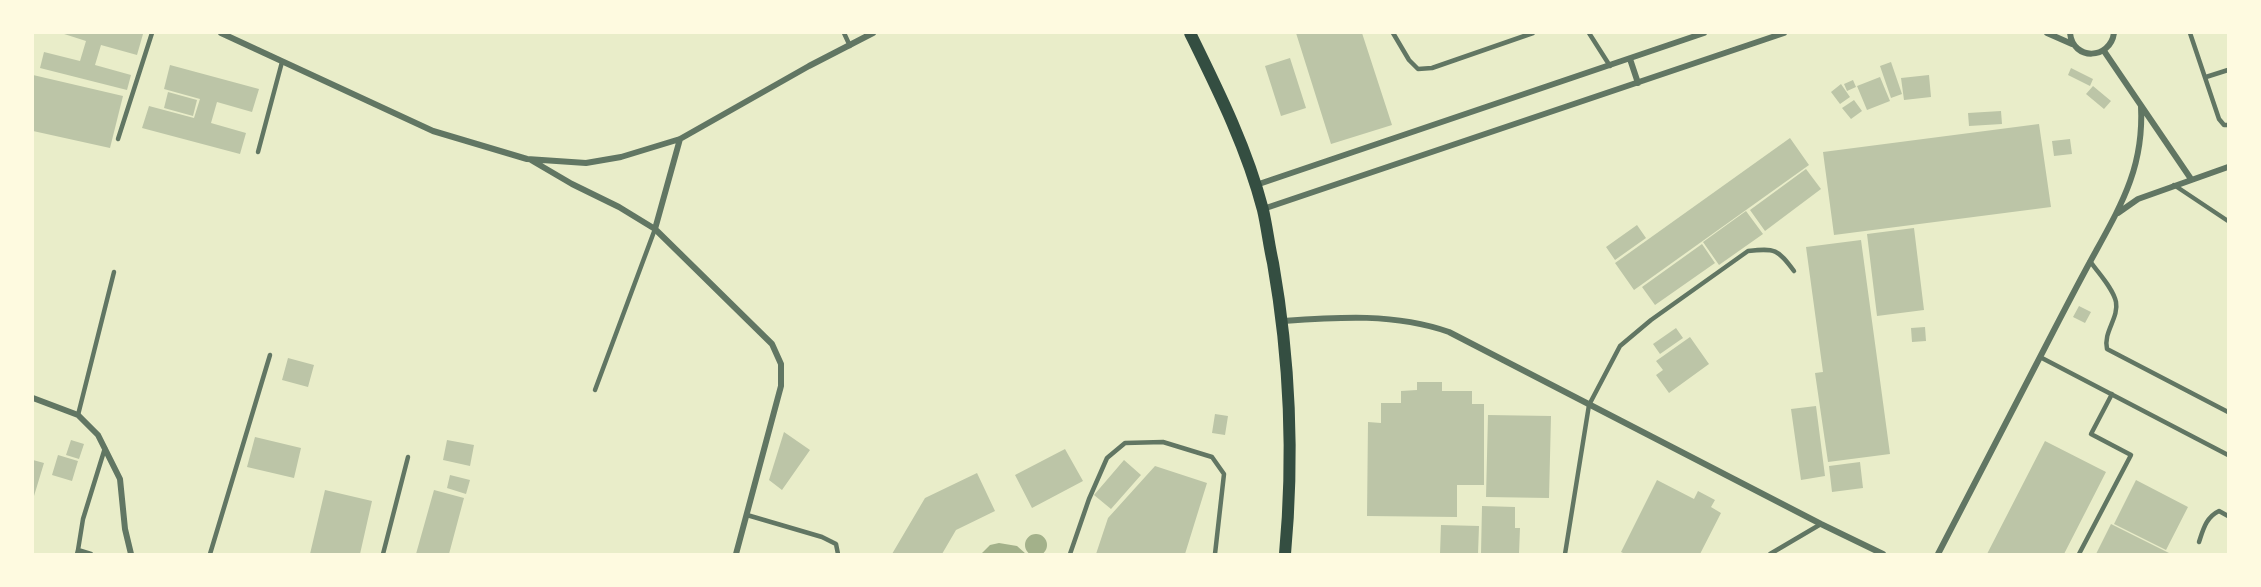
<!DOCTYPE html>
<html>
<head>
<meta charset="utf-8">
<style>
	body { margin:0 }
	#map { position:relative; width:2261px; height:587px; overflow:hidden; background:#e9edc9; font-family:"Archivo Narrow",sans-serif }
	canvas { display:block }
	.frame { position:absolute; inset:0; border:34px solid #fefae0; pointer-events:none }
</style>
</head>
<body>
<div id="map">
<canvas width="2261" height="587"></canvas>
<div class="frame"></div>
</div>
<script>
const ctx = document.querySelector('canvas').getContext('2d');
ctx.lineJoin = 'round';
function paint(path, color) {
  ctx.fillStyle = color;
  ctx.fill(path, 'evenodd');
}
function strokePath(path, color, width, dash) {
  ctx.strokeStyle = color;
  ctx.lineWidth = width;
  ctx.lineCap = dash ? 'butt' : 'round';
  ctx.setLineDash(dash || []);
  ctx.stroke(path);
}
paint(new Path2D(`
	M1025 545a11 11 0 1 1 22 0a11 11 0 1 1-22 0Z
	M 999,543 L 1017,546 L 1026,554 L 981,554 L 990,545 Z`), '#a3b18a');
paint(new Path2D(`
	M 61,33 L 143,34 L 137,55 L 101,45 L 95,65 L 131,75 L 127,90 L 40,68 L 44,52 L 80,61 L 86,41 Z
	M 1296,33 L 1362,33 L 1392,125 L 1331,144 Z
	M 1290,58 L 1306,108 L 1281,116 L 1265,66 Z
	M 1891,62 L 1902,94 L 1891,98 L 1880,66 Z
	M 170,65 L 259,89 L 252,112 L 217,102 L 211,123 L 246,133 L 240,154 L 142,128 L 149,106 L 194,118 L 200,99 L 164,89 Z
	M 2071,68 L 2093,79 L 2090,86 L 2068,75 Z
	M 33,75 L 123,96 L 110,148 L 33,131 Z
	M 1929,75 L 1931,97 L 1904,100 L 1901,78 Z
	M 1880,77 L 1890,101 L 1867,110 L 1857,86 Z
	M 1853,80 L 1856,87 L 1847,91 L 1844,84 Z
	M 1841,84 L 1850,97 L 1840,104 L 1831,92 Z
	M 2093,86 L 2111,101 L 2104,109 L 2086,94 Z
	M 168,92 L 197,100 L 193,116 L 164,108 Z
	M 1854,100 L 1862,111 L 1851,119 L 1842,108 Z
	M 2001,111 L 2002,124 L 1969,126 L 1968,113 Z
	M 2039,124 L 2051,207 L 1834,235 L 1823,152 Z
	M 1790,138 L 1809,165 L 1634,290 L 1615,263 Z
	M 2070,139 L 2072,154 L 2054,156 L 2052,141 Z
	M 1806,169 L 1821,189 L 1765,231 L 1750,210 Z
	M 1746,211 L 1763,234 L 1719,265 L 1703,242 Z
	M 1637,225 L 1646,238 L 1615,260 L 1606,247 Z
	M 1914,228 L 1924,310 L 1877,316 L 1867,234 Z
	M 1861,240 L 1890,454 L 1828,462 L 1815,373 L 1823,372 L 1806,247 Z
	M 1702,244 L 1715,263 L 1655,305 L 1642,287 Z
	M 2079,306 L 2091,312 L 2085,323 L 2073,317 Z
	M 1925,327 L 1926,341 L 1912,342 L 1911,328 Z
	M 1676,328 L 1683,338 L 1660,354 L 1653,344 Z
	M 1690,337 L 1709,364 L 1669,393 L 1656,375 L 1663,370 L 1656,361 Z
	M 288,358 L 314,365 L 308,387 L 282,380 Z
	M 1417,382 L 1442,382 L 1442,391 L 1472,391 L 1472,404 L 1484,404 L 1484,485 L 1457,485 L 1457,517 L 1367,516 L 1368,422 L 1381,423 L 1381,403 L 1401,403 L 1401,391 L 1417,390 Z
	M 1816,406 L 1825,476 L 1801,480 L 1791,409 Z
	M 1215,414 L 1228,416 L 1225,435 L 1212,433 Z
	M 1488,415 L 1551,416 L 1549,498 L 1486,497 Z
	M 784,432 L 810,450 L 782,490 L 769,480 Z
	M 255,437 L 301,448 L 294,478 L 247,467 Z
	M 71,440 L 84,444 L 79,459 L 66,455 Z
	M 447,440 L 474,445 L 470,466 L 443,460 Z
	M 2045,441 L 2106,472 L 2064,554 L 1987,554 Z
	M 1065,449 L 1083,481 L 1032,508 L 1015,475 Z
	M 58,455 L 78,461 L 72,481 L 52,475 Z
	M 33,460 L 44,463 L 34,496 L 33,496 Z
	M 1124,460 L 1141,475 L 1111,509 L 1094,495 Z
	M 1860,462 L 1863,488 L 1832,492 L 1829,466 Z
	M 1155,466 L 1207,483 L 1185,554 L 1096,554 L 1108,518 Z
	M 977,473 L 995,511 L 956,530 L 942,554 L 892,554 L 925,498 Z
	M 450,475 L 470,480 L 466,494 L 447,488 Z
	M 1657,480 L 1694,499 L 1698,491 L 1715,500 L 1711,507 L 1721,513 L 1700,554 L 1625,554 L 1621,552 Z
	M 2136,480 L 2188,507 L 2166,550 L 2114,524 Z
	M 325,490 L 372,501 L 360,554 L 310,554 Z
	M 434,490 L 464,498 L 449,554 L 416,554 Z
	M 1482,506 L 1515,507 L 1515,528 L 1520,528 L 1519,554 L 1481,554 Z
	M 2111,524 L 2171,554 L 2096,554 Z
	M 1441,525 L 1479,526 L 1478,554 L 1440,554 Z`), '#bcc5a7');
strokePath(new Path2D(`
	M 844,33 L 850,46
	M 1393,33 L 1409,60 L 1418,69 L 1432,68 L 1533,33
	M 1589,33 L 1610,66
	M 2190,33 L 2219,119 L 2224,125 L 2228,125
	M 2206,77 L 2228,70
	M 118,139 L 152,33
	M 258,152 L 282,62
	M 2174,185 L 2228,221
	M 2090,261 C 2098,273 2113,288 2116,302 C 2119,318 2103,332 2107,349 L 2228,412
	M 2040,357 L 2228,455
	M 595,390 L 655,229
	M 78,415 L 114,272
	M 747,515 L 822,537 L 836,544 L 838,554
	M 2199,542 C 2203,530 2206,517 2219,511 L 2228,516
	M 78,550 L 83,519 L 105,448
	M 77,554 L 78,550 L 91,554
	M 210,554 L 270,355
	M 383,554 L 408,457
	M 1070,554 L 1089,499 L 1107,458 L 1125,443 L 1163,442 L 1212,457 L 1224,474 L 1215,554
	M 1565,554 L 1589,405 L 1620,346 L 1651,320 L 1748,251 C 1775,248 1778,249 1794,271
	M 1770,554 L 1821,524
	M 2079,554 L 2131,455 L 2091,434 L 2112,394`), '#617663', 4.5);
strokePath(new Path2D(`
	M 221,33 L 433,131 L 527,159 L 586,163 L 621,157 L 680,139 L 809,66 L 873,33
	M 2047,33 L 2072,44
	M 2070,33 C 2073,61 2110,60 2114,33
	M 2104,51 L 2191,179
	M 1630,59 L 1638,83
	M 531,160 L 572,184 L 619,207 L 655,229 L 772,344 L 781,364 L 781,386 L 736,554
	M 1256,185 L 1704,33
	M 1263,209 L 1784,33
	M 2118,213 L 2138,199 L 2228,167
	M 655,229 L 680,139
	M 1283,321 C 1339,317 1395,313 1449,332 L 1821,524 L 1883,554
	M 33,398 L 78,415 L 98,435 L 120,479 L 125,529 L 131,554
	M 1938,554 C 1976,480 2015,406 2053,332 C 2067,305 2081,278 2096,251 C 2123,202 2144,165 2141,106`), '#617663', 6);
strokePath(new Path2D(`
	M 1190,33 C 1218,90 1247,148 1263,210 C 1267,227 1269,246 1273,263 C 1290,360 1294,457 1285,554`), '#344e41', 12);
</script>
</body>
</html>
